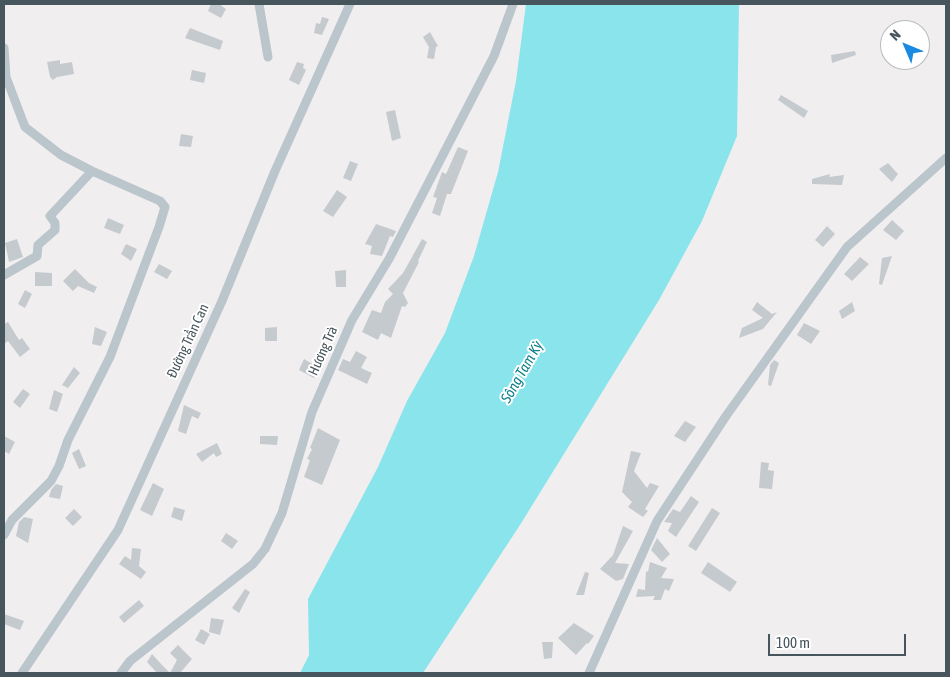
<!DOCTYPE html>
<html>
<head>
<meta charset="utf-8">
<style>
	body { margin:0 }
	#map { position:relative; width:950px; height:677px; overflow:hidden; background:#f1eeef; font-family:"Asap Condensed",sans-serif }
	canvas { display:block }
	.frame { position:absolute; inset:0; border:5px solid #47555c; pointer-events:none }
	.north { position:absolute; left:880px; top:20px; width:50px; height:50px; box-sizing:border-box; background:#fff; border:1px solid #b5bbbe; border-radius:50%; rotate:315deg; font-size:14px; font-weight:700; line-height:20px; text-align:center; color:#47555c }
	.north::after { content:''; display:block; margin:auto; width:18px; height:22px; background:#1989e1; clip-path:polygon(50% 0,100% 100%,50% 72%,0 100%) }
	.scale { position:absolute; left:768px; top:634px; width:138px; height:22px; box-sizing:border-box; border:2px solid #47555c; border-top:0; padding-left:6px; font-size:15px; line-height:18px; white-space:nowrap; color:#47555c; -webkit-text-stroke:4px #fff; paint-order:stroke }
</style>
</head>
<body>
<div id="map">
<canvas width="950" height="677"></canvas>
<div class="frame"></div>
<div class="north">N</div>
<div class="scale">100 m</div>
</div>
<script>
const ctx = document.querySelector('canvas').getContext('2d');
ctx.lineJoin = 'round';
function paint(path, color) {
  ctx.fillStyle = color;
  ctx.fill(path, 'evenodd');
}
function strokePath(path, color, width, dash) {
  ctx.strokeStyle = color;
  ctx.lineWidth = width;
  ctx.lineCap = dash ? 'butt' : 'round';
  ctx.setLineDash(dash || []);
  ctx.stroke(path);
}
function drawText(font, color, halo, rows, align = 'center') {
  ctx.font = font + ' "Asap Condensed",sans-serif';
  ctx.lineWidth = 4;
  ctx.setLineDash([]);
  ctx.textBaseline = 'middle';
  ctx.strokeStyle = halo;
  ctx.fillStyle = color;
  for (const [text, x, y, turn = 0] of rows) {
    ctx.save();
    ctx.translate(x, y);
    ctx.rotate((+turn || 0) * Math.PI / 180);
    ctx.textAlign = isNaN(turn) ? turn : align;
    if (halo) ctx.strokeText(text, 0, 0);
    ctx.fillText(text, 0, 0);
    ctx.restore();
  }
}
paint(new Path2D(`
	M 526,4 L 739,4 L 737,136 L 702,221 L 659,300 L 520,525 L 423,673 L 300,673 L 309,655 L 308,599 L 378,467 L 407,401 L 445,333 L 474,256 L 498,172 L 516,81 Z`), '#8ae4ec');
paint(new Path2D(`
	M 211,4 L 219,4 L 226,9 L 221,18 L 208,11 Z
	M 322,17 L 329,19 L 322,35 L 314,33 L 316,23 L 320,24 Z
	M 190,28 L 223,41 L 220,50 L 185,38 Z
	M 430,32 L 438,46 L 436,47 L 434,59 L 427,58 L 429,47 L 423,37 Z
	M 855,51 L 856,55 L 832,63 L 831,55 Z
	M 60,60 L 60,64 L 72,62 L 74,74 L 57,77 L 53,80 L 50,77 L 47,62 Z
	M 297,62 L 304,64 L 303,68 L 306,70 L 299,85 L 289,80 Z
	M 192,70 L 206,73 L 204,83 L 190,80 Z
	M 781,95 L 808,111 L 804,118 L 778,100 Z
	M 395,110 L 401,138 L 392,141 L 386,112 Z
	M 181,134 L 193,136 L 191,147 L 179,146 Z
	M 458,147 L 468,151 L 451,194 L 447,194 L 440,216 L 432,213 L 437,198 L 433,197 L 442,172 L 446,174 Z
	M 350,161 L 358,164 L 351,181 L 343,178 Z
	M 888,163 L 898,174 L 892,182 L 879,169 Z
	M 830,174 L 829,177 L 844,175 L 842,185 L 812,184 L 812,179 Z
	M 337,190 L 347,197 L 333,217 L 323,211 Z
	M 108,218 L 124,225 L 120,234 L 104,228 Z
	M 892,220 L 904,231 L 896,240 L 883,230 Z
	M 376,224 L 396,231 L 393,237 L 390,236 L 382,256 L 370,254 L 372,246 L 365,244 Z
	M 827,226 L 835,234 L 823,247 L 815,240 Z
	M 17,239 L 23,257 L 9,262 L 5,243 Z
	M 422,239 L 427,242 L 418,261 L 419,262 L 403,293 L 408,303 L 405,307 L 402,306 L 391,338 L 381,333 L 378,340 L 362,332 L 372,310 L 381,313 L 385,302 L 393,294 L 388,289 L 403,273 Z
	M 126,244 L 137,249 L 131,261 L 121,254 Z
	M 892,256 L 882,285 L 879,284 L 882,258 Z
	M 860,257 L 869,264 L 852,281 L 844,274 Z
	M 159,264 L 172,271 L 167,279 L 154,272 Z
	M 75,269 L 89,283 L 97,287 L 94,293 L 78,286 L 73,291 L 63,281 Z
	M 346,270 L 346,287 L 336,287 L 335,271 Z
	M 35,272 L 52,273 L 52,286 L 35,286 Z
	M 25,290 L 32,294 L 25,308 L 18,304 Z
	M 757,302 L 772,314 L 777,312 L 763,329 L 739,338 L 742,328 L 763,318 L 752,310 Z
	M 852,302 L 855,311 L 842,319 L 839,311 Z
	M 8,322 L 19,340 L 22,338 L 30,349 L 20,357 L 8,341 L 4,344 L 4,324 Z
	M 804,323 L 820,331 L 811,344 L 797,335 Z
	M 95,327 L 107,332 L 101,346 L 92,344 Z
	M 277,327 L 277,341 L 265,341 L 265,328 Z
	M 356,351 L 367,357 L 361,368 L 372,373 L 367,384 L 338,370 L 343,359 L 350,362 Z
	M 304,359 L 319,368 L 314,378 L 299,370 Z
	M 774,360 L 779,363 L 771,386 L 768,385 L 770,365 Z
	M 74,367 L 80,373 L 68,388 L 62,385 Z
	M 23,389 L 30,394 L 20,408 L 13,402 Z
	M 54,390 L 63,394 L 57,412 L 49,409 Z
	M 184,405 L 201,413 L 198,419 L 192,416 L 186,434 L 178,431 Z
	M 685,421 L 696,427 L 685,442 L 674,436 Z
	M 318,428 L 340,440 L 322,485 L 304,477 L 310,460 L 307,459 L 312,449 L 310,448 Z
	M 4,436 L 15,442 L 9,454 L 4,451 Z
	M 260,436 L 278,436 L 277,445 L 260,444 Z
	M 217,443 L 222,454 L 216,457 L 214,453 L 202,462 L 196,454 Z
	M 79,449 L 86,466 L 79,469 L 72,453 Z
	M 631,451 L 641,453 L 634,471 L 647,488 L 650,483 L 659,486 L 645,509 L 648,511 L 643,517 L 628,507 L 632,502 L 622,492 Z
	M 761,462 L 769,463 L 768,470 L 774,471 L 772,489 L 759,488 Z
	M 153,483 L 164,489 L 152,516 L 140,510 Z
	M 56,484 L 63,486 L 60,499 L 49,497 L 51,490 Z
	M 691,496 L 699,502 L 676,537 L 668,531 L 672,523 L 664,522 L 673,509 L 680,512 Z
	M 174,507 L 185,510 L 182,521 L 171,517 Z
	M 712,508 L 720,513 L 696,551 L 688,546 Z
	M 74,509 L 82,517 L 73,526 L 65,518 Z
	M 24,517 L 33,519 L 28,543 L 16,536 L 19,522 Z
	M 623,526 L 633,531 L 615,563 L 629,564 L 623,579 L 616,581 L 600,569 L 613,555 Z
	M 226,533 L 238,541 L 232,549 L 221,541 Z
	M 657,538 L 670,554 L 662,562 L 651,550 Z
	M 132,548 L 141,549 L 139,566 L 146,572 L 141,579 L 119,564 L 125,556 L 131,560 Z
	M 650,562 L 667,568 L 661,578 L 674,579 L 669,591 L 665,589 L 661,600 L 653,600 L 655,596 L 636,597 L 638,589 L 645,590 L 646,571 L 648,572 Z
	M 708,562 L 737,582 L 730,592 L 701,573 Z
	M 585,572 L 589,573 L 584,595 L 576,595 Z
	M 245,589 L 250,592 L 239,613 L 232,608 Z
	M 139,600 L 144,606 L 124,623 L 119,617 Z
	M 4,614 L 24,621 L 20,630 L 4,624 Z
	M 211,618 L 224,620 L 220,635 L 209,632 Z
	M 574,623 L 594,636 L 588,644 L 587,643 L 576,655 L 558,638 Z
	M 201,629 L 210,634 L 204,645 L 195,640 Z
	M 542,642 L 553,642 L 552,658 L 544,659 Z
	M 178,645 L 192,659 L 180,673 L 170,673 L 177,660 L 170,653 Z
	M 152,654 L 162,665 L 170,673 L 157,673 L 147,662 Z`), '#c5cace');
strokePath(new Path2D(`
	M 259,4 L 268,57
	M 4,48 L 6,77 L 25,127 L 61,155 L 92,171 L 160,201 L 165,207 L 159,227 L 110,357 L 68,440 L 59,466 L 51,481 L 12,520 L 4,535
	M 4,275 L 37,256 L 38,245 L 55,230 L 55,223 L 50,216 L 92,171
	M 22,673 L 118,530 L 222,301 L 275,171 L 350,4
	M 121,673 L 130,661 L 253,564 L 265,549 L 282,513 L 312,412 L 352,320 L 389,259 L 494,56 L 513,4
	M 589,673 L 657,521 L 726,416 L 847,247 L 946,158`), '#bac5cc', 9);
drawText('14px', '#47555c', '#fff', [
	["Đường Trần Can",188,341,-65],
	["Hương Trà",323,351,-66]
]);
drawText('italic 15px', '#0d808b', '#fff', [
	["Sông Tam Kỳ",522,372,-60]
]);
</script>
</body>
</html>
